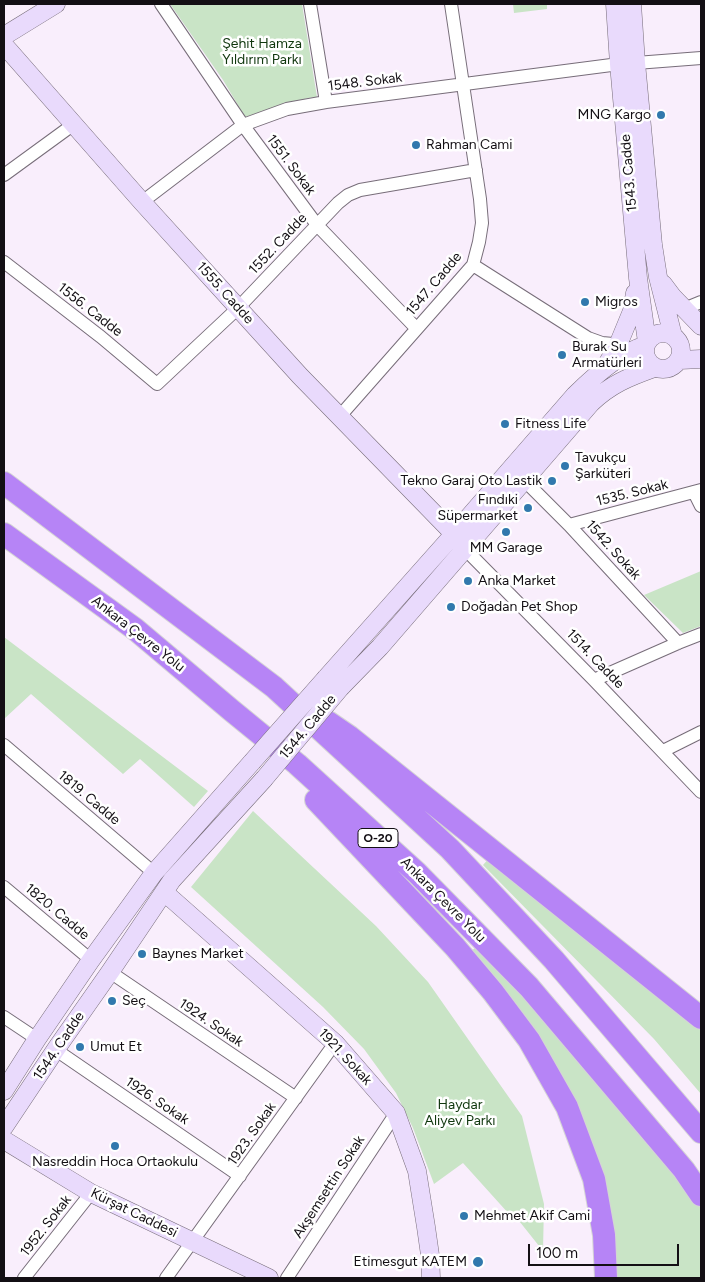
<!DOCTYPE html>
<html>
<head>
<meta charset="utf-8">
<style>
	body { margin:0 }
	#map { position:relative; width:705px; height:1282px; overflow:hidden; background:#f9eefc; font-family:Figtree,sans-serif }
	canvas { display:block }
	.frame { position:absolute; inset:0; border:5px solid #130f14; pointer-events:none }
	.scale { position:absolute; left:528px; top:1244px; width:151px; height:22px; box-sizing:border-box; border:2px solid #130f14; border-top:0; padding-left:6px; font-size:15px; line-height:18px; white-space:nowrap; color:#130f14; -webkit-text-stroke:4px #fff; paint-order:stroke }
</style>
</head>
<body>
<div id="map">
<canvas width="705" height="1282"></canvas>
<div class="frame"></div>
<div class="scale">100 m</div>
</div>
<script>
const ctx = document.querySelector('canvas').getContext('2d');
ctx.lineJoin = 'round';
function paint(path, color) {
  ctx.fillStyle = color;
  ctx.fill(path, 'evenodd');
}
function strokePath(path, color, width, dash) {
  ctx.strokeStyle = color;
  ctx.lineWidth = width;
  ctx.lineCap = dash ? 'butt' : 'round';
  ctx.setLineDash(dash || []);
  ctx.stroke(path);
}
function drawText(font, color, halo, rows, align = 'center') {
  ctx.font = font + ' Figtree,sans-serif';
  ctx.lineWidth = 5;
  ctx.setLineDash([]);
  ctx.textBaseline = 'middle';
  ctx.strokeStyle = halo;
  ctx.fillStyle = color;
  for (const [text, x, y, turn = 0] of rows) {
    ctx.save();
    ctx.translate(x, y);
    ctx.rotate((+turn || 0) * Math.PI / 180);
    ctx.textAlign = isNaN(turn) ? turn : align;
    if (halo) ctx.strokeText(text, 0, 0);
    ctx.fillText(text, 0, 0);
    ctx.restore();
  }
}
paint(new Path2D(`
	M 170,4 L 302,4 L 317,97 L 308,98 L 245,117 L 223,80 Z
	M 513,4 L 547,4 L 547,9 L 514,13 Z
	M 701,571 L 701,626 L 683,633 L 644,595 Z
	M 4,637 L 208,791 L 194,807 L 140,759 L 123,774 L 31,694 L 4,719 Z
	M 253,811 L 376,926 L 428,982 L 522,1116 L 544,1204 L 543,1251 L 512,1212 L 509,1214 L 463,1163 L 434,1184 L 413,1128 L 396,1093 L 364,1049 L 323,1007 L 191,887 Z
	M 491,856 L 701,1023 L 701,1094 L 654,1039 L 483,865 Z
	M 477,946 L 501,970 L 701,1203 L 701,1278 L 610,1278 L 595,1163 L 468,954 Z`), '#c9e4c6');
const street = new Path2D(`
	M 161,4 L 243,125 L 317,225 L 416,328
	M 310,4 L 326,102
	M 636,63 L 701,58
	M 4,175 L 74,124
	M 142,202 L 243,125 L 287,109 L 326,102 L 619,64
	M 4,262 L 101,337 L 157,384 L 238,308 L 338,203 L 348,195 L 360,190 L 476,170
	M 473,265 L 588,338 L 602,343 L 624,345
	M 684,309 L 701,302
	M 340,416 L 473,265 L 479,242 L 482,223 L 480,199 L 451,4
	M 524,480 L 569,525 L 678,643
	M 694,492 L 701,506
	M 569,525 L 701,490
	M 465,549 L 594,680 L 701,792
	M 594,680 L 678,643 L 701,634
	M 4,745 L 154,873
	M 663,751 L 701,732
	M 4,887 L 91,960
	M 110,972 L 296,1098
	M 4,1017 L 37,1039
	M 56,1050 L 240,1176
	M 24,1278 L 91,1193
	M 166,1278 L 335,1043
	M 287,1278 L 396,1113`);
const secondary = new Path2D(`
	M 615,4 L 619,64 L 638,278 L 647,342
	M 632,4 L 636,63 L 653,245 L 658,277 L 673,336
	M 4,36 L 56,4
	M 4,45 L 142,202 L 300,376 L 454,534
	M 663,284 L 672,296 L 701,326
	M645 351a18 18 0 1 1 36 0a18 18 0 1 1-36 0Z
	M 680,360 L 701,359
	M 606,366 L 618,345 L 632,311 L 635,293
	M 326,678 L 454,534 L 575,395 C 594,376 620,353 646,345
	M 341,687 L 380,647 L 591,403 C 611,384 629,377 654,368
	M 164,892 L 335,1043 L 396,1113 L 417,1171 L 426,1227 L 430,1255 L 431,1278
	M 4,1091 L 37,1039 L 91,960 L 154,873 L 252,762
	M 4,1127 L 56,1049 L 110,972 L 172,880 L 264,779
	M 4,1140 L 91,1193 L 269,1278`);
const highway = new Path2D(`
	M 4,483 L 274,687 L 450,849 L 554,960 L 701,1132
	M 4,534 L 135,629 L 231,710 L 297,764 L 417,873 L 529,987 L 684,1170 L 701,1195
	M 328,722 L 350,737 L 701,1018
	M 316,800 L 455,947 L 493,992 L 529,1040 L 567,1107 L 594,1179 L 604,1235 L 606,1278`);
strokePath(street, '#776d79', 14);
strokePath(secondary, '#776d79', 19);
strokePath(highway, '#d5d4d5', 24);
strokePath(street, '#fff', 12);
strokePath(secondary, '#e9dafc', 18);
strokePath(highway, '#b684f6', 22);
const secondaryBridge = new Path2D(`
	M 252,762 L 326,678
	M 264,779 L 341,687`);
strokePath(secondaryBridge, '#776d79', 19, []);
strokePath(secondaryBridge, '#e9dafc', 18);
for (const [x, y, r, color] of [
	[661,115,5,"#3179ad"],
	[416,145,5,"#3179ad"],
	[585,302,5,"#3179ad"],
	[562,355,5,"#3179ad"],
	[505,424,5,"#3179ad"],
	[565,466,5,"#3179ad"],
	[552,481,5,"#3179ad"],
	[528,508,5,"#3179ad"],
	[506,532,5,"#3179ad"],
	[468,581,5,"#3179ad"],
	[451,607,5,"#3179ad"],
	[142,954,5,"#3179ad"],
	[112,1001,5,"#3179ad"],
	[80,1047,5,"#3179ad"],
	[115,1146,5,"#3179ad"],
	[464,1216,5,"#3179ad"],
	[478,1262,6,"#3179ad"]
]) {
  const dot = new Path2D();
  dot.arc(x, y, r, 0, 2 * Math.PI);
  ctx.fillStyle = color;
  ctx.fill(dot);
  strokePath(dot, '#fff', 2);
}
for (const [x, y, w] of [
	[378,838,40]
]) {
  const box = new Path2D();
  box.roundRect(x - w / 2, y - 9.5, w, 19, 4);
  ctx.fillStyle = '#fff';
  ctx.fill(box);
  strokePath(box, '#130f14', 1);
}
drawText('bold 12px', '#130f14', null, [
	["O-20",378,838]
]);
drawText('14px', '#10370e', '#fff', [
	["Şehit Hamza",262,44],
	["Yıldırım Parkı",262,60],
	["Haydar",460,1105],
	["Aliyev Parkı",460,1121]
]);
drawText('14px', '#130f14', '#fff', [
	["1548. Sokak",365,82,-7],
	["1551. Sokak",291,165,53],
	["1543. Cadde",629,173,-95],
	["1552. Cadde",278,244,-47],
	["1547. Cadde",434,284,-50],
	["1555. Cadde",225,293,48],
	["1556. Cadde",90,310,38],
	["1535. Sokak",632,493,-14],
	["1542. Sokak",613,550,48],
	["Ankara Çevre Yolu",138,634,38],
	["1514. Cadde",595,659,46],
	["1544. Cadde",308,727,-50],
	["1819. Cadde",89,798,40],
	["Ankara Çevre Yolu",443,900,45],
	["1820. Cadde",57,912,40],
	["1924. Sokak",211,1023,34],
	["1544. Cadde",59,1046,-56],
	["1921. Sokak",345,1057,47],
	["1926. Sokak",157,1101,34],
	["1923. Sokak",252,1134,-55],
	["Akşemsettin Sokak",329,1187,-57],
	["Kürşat Caddesi",134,1213,26],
	["1952. Sokak",46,1226,-52]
]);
drawText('14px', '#130f14', '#fff', [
	["MNG Kargo",651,115,"right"],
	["Rahman Cami",426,145],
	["Migros",595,302],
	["Burak Su",572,347],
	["Armatürleri",572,363],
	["Fitness Life",515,424],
	["Tavukçu",575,458],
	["Şarküteri",575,474],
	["Tekno Garaj Oto Lastik",542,481,"right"],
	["Fındıki",518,500,"right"],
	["Süpermarket",518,516,"right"],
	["MM Garage",506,548,"center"],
	["Anka Market",478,581],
	["Doğadan Pet Shop",461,607],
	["Baynes Market",152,954],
	["Seç",122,1001],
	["Umut Et",90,1047],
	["Nasreddin Hoca Ortaokulu",115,1162,"center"],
	["Mehmet Akif Cami",474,1216],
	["Etimesgut KATEM",467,1262,"right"]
], 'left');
</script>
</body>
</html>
